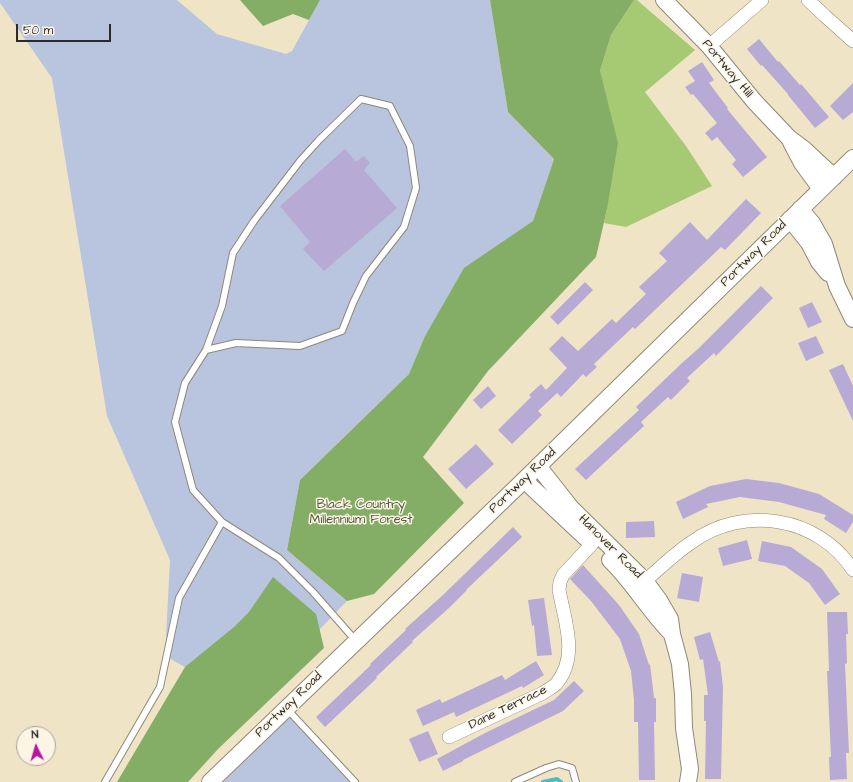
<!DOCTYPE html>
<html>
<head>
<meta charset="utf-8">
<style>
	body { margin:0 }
	#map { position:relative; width:853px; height:782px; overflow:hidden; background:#f0e4c6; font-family:"Architects Daughter",sans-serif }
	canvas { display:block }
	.north { position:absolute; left:16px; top:726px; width:40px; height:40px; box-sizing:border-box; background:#fcf5e5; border:1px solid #a8a49b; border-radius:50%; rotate:355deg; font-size:11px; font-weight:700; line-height:16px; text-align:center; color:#2b2b2b }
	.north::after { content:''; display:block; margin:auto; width:14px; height:18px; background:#b5179e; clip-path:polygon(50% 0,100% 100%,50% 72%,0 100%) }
	.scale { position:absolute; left:16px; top:24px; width:95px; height:18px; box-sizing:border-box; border:2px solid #2b2b2b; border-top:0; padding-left:5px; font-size:12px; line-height:14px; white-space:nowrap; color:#2b2b2b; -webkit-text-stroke:3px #fcf5e5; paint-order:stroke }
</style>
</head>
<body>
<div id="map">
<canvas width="853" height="782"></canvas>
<div class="north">N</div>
<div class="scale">50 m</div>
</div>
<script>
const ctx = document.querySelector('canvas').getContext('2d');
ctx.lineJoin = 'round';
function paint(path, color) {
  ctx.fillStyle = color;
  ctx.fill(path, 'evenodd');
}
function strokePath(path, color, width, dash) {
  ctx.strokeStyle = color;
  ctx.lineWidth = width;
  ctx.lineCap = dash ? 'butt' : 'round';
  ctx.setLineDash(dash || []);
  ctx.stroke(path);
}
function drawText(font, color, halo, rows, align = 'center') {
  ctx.font = font + ' "Architects Daughter",sans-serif';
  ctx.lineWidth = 3;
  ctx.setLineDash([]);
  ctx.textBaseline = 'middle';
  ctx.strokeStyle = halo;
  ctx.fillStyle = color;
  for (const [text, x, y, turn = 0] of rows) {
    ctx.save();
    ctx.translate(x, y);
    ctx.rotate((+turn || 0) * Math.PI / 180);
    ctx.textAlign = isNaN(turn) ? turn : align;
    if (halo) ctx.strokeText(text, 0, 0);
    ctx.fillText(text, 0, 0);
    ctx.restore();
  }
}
paint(new Path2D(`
	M 0,0 L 177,0 L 217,34 L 286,54 L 292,51 L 320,0 L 490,0 L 508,112 L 554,159 L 533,221 L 464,269 L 425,336 L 409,374 L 300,480 L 287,550 L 347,601 L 247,705 L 185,667 L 165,656 L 170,560 L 107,416 L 52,78 L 0,3 Z
	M 293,713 L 354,782 L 223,782 Z`), '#b9c4de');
paint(new Path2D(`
	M 634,0 L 637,0 L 695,50 L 645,92 L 686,146 L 712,186 L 626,227 L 604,223 L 607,209 L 600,71 L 611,35 Z`), '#a6c973');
paint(new Path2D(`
	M 240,0 L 320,0 L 309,20 L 293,14 L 263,26 Z
	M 490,0 L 634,0 L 611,35 L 600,71 L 618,143 L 607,209 L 596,257 L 488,371 L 423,457 L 464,503 L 374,594 L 347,601 L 287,550 L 300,480 L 409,374 L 425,336 L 464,268 L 533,221 L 554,159 L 508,112 Z
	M 273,577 L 316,614 L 324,648 L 218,749 L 188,782 L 117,782 L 185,667 L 234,627 L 249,612 Z`), '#84ad65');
strokePath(new Path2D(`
	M 543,782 L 557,779 L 561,782`), '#4dbbc6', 4);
paint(new Path2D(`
	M 759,39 L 778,62 L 779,61 L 800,85 L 801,84 L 829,117 L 815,128 L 788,95 L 788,94 L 762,65 L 761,66 L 747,49 Z
	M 702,62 L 714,80 L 709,83 L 728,108 L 727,109 L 767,157 L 743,177 L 732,164 L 736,160 L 717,137 L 712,141 L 705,133 L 717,123 L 693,94 L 691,95 L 685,87 L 695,81 L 688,71 Z
	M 853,83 L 853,112 L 843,120 L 830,106 Z
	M 345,149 L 356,162 L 364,156 L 370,163 L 364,170 L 397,208 L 324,271 L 303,249 L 310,242 L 280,206 Z
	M 746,199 L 761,213 L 725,250 L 721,247 L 635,329 L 633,327 L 594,364 L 597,367 L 586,377 L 583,374 L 561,397 L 557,393 L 538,411 L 542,415 L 512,444 L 498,430 L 531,397 L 529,395 L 541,384 L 546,390 L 567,368 L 549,349 L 562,336 L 578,351 L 612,319 L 616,323 L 646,294 L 639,287 L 667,261 L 659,253 L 690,222 L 707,240 Z
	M 585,282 L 593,290 L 558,325 L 550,317 Z
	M 761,286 L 773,298 L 716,356 L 714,353 L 687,378 L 690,381 L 671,400 L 668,397 L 641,422 L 644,426 L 586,480 L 575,469 L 639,410 L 636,407 L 682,363 L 699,348 Z
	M 812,302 L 822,322 L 808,328 L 799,308 Z
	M 816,336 L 824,353 L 806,361 L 798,343 Z
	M 843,364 L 853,386 L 853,421 L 829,370 Z
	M 488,386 L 496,396 L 481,409 L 473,400 Z
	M 476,444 L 494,464 L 466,489 L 448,469 Z
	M 746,479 L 779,483 L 819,494 L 853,515 L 853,522 L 846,533 L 824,519 L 826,515 L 779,502 L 740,497 L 706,504 L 708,507 L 683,519 L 676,502 L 710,486 Z
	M 654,521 L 655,537 L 626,538 L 626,522 Z
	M 513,527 L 522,537 L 466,590 L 467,590 L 449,608 L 412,641 L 413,642 L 376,677 L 377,678 L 325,727 L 316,717 L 371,665 L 370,664 L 406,630 L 405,629 L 443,595 Z
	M 747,540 L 752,559 L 723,566 L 718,548 Z
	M 762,541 L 791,547 L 822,569 L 840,594 L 825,605 L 809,583 L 785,566 L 758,561 Z
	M 583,565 L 619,605 L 639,634 L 649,665 L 650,664 L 654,698 L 656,698 L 656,722 L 654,722 L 655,780 L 639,780 L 638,722 L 634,722 L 634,700 L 631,671 L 620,639 L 591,601 L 570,579 Z
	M 682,573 L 703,577 L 699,602 L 677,598 Z
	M 544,598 L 552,655 L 537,656 L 534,625 L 532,626 L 528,600 Z
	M 827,612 L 847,612 L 848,634 L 846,634 L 847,663 L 845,664 L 849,753 L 846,753 L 847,779 L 830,780 L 829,757 L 831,757 L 827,671 L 829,671 Z
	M 710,632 L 719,662 L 720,661 L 723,687 L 721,779 L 705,779 L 706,721 L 704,721 L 704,695 L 708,695 L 703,659 L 700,660 L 694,637 Z
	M 536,661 L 544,675 L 523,688 L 522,686 L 456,717 L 454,712 L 423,726 L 416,710 L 440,699 L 442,703 L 502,675 L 505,680 Z
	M 574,681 L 584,691 L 563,711 L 463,760 L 463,761 L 443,771 L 437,759 L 485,733 L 554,700 Z
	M 428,731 L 438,754 L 419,762 L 409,739 Z`), '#b7aad4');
const service = new Path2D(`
	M 206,350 L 236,343 L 300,346 L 342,331 L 353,303 L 366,276 L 404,227 L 416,188 L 410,146 L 390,106 L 361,99 L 319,140 L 300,161 L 254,221 L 233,253 L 222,306 L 206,350 L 185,383 L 175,422 L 193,490 L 222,522 L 279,558 L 313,592 L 356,641
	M 287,709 L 355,782
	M 105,782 L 160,687 L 179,598 L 222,522
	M 515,782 L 546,768 L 559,764 L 572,768 L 576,782`);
const minor = new Path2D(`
	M 808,0 L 825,16 L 853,41
	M 709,46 L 762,0
	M 645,581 C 660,568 675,553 692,542 C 743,505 818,516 853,570
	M 449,737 L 543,693 C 547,690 553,687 556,684 C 579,657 565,622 559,590 L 560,582 L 563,575 L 592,544`);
const tertiary = new Path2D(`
	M 664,0 L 709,46 L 754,101 L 789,138 L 805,150 L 834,177
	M 791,142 L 802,163 L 821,189
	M 800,209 L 812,223 L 824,244 L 837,286 L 853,319
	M 790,219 L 809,243 L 819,262 L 828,273
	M 538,466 L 571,508 L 645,581 L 659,600 L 670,619 L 672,634 L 680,664 L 683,694 L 684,728 L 690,769 L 688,782
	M 524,480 L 587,539
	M 610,560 C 633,582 649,611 672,634
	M 210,782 L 519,485 L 853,158`);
strokePath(service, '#8e8878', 8);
strokePath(minor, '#8e8878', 14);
strokePath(tertiary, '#8e8878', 18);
strokePath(service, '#fff', 6);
strokePath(minor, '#fff', 13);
strokePath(tertiary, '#fff', 16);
drawText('13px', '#2b2b2b', '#fcf5e5', [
	["Portway Hill",727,69,50],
	["Portway Road",754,254,-45],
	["Portway Road",523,481,-44],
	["Hanover Road",610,547,45],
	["Portway Road",289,705,-44],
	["Dane Terrace",508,708,-26]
]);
drawText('13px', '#505a41', '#fcf5e5', [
	["Black Country",361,505],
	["Millennium Forest",361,520]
]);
</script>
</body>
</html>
